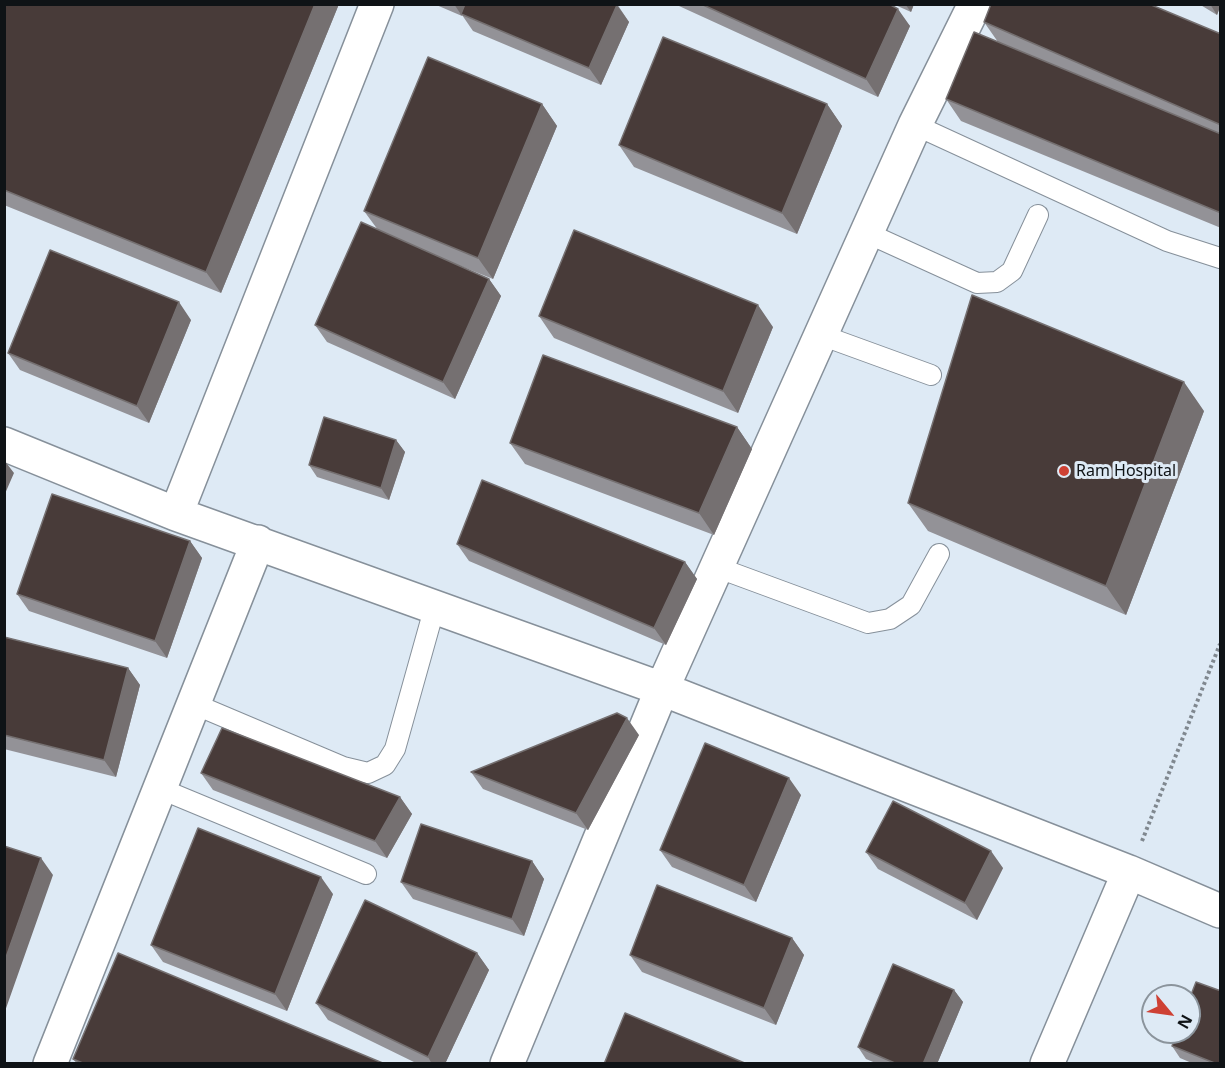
<!DOCTYPE html>
<html>
<head>
<meta charset="utf-8">
<style>
	body { margin:0 }
	#map { position:relative; width:1225px; height:1068px; overflow:hidden; background:#deeaf5; font-family:"Noto Sans",sans-serif }
	canvas { display:block }
	.frame { position:absolute; inset:0; border:6px solid #0f1316; pointer-events:none }
	.north { position:absolute; left:1141px; top:984px; width:60px; height:60px; box-sizing:border-box; background:#deeaf5; border:2px solid #8b949c; border-radius:50%; rotate:119deg; font-size:16px; font-weight:700; line-height:24px; text-align:center; color:#0f1316 }
	.north::after { content:''; display:block; margin:auto; width:21px; height:27px; background:#ce4134; clip-path:polygon(50% 0,100% 100%,50% 72%,0 100%) }
</style>
</head>
<body>
<div id="map">
<canvas width="1225" height="1068"></canvas>
<div class="frame"></div>
<div class="north">N</div>
</div>
<script>
const ctx = document.querySelector('canvas').getContext('2d');
ctx.lineJoin = 'round';
function strokePath(path, color, width, dash) {
  ctx.strokeStyle = color;
  ctx.lineWidth = width;
  ctx.lineCap = dash ? 'butt' : 'round';
  ctx.setLineDash(dash || []);
  ctx.stroke(path);
}
function paint(path, color) {
  ctx.fillStyle = color;
  ctx.fill(path, 'evenodd');
}
function drawText(font, color, halo, rows, align = 'center') {
  ctx.font = font + ' "Noto Sans",sans-serif';
  ctx.lineWidth = 6;
  ctx.setLineDash([]);
  ctx.textBaseline = 'middle';
  ctx.strokeStyle = halo;
  ctx.fillStyle = color;
  for (const [text, x, y, turn = 0] of rows) {
    ctx.save();
    ctx.translate(x, y);
    ctx.rotate((+turn || 0) * Math.PI / 180);
    ctx.textAlign = isNaN(turn) ? turn : align;
    if (halo) ctx.strokeText(text, 0, 0);
    ctx.fillText(text, 0, 0);
    ctx.restore();
  }
}
const service = new Path2D(`
	M 915,125 L 1167,241 L 1220,258
	M 867,233 L 977,283 L 997,282 L 1012,271 L 1038,215
	M 821,335 L 931,375
	M 716,567 L 868,623 L 890,619 L 911,605 L 939,554
	M 194,704 L 343,767 L 368,773 L 385,765 L 395,749 L 435,606
	M 161,789 L 366,874`);
const minor = new Path2D(`
	M 4,444 L 176,514 L 662,689 L 1129,872 L 1220,911
	M 176,514 L 377,4
	M 50,1064 L 258,542
	M 507,1064 L 662,689 L 915,125 L 975,4
	M 1047,1064 L 1129,872`);
strokePath(service, '#86909a', 22);
strokePath(minor, '#86909a', 36);
strokePath(new Path2D(`
	M 1142,841 L 1220,644`), '#80888f', 4, [3, 3]);
strokePath(service, '#fff', 20);
strokePath(minor, '#fff', 33);
paint(new Path2D(`
	M 4,4 L 339,4 L 221,293 L 4,205 Z
	M 434,4 L 617,4 L 629,22 L 601,85 L 473,31 L 462,15 L 462,16 Z
	M 678,4 L 889,4 L 910,26 L 878,97 L 679,6 Z
	M 893,4 L 914,4 L 911,12 Z
	M 1199,4 L 1221,4 L 1217,15 Z
	M 984,22 L 1221,34 L 1221,228 L 961,121 L 946,99 L 998,42 Z
	M 542,104 L 557,126 L 493,279 L 453,263 L 489,279 L 501,296 L 455,399 L 327,342 L 315,325 L 378,230 L 364,211 Z
	M 827,104 L 842,126 L 797,234 L 634,167 L 619,145 Z
	M 539,316 L 773,327 L 738,413 L 554,338 Z
	M 191,320 L 149,423 L 20,370 L 8,353 Z
	M 1204,411 L 1126,615 L 928,531 L 908,503 Z
	M 737,427 L 752,449 L 714,535 L 525,464 L 510,443 Z
	M 396,440 L 405,452 L 389,500 L 317,477 L 309,465 Z
	M 190,541 L 202,558 L 167,658 L 29,611 L 17,594 Z
	M 457,544 L 685,562 L 697,579 L 666,645 L 469,561 Z
	M 4,637 L 128,668 L 140,685 L 116,777 L 4,749 Z
	M 639,735 L 588,830 L 483,789 L 471,772 Z
	M 201,773 L 400,797 L 412,814 L 387,858 L 213,790 Z
	M 801,795 L 756,902 L 672,867 L 660,850 Z
	M 866,852 L 1003,868 L 977,920 L 878,869 Z
	M 532,861 L 544,879 L 524,936 L 413,899 L 401,882 Z
	M 333,894 L 287,1011 L 163,962 L 151,945 Z
	M 792,938 L 804,955 L 776,1025 L 642,972 L 630,955 Z
	M 477,953 L 489,970 L 445,1064 L 418,1064 L 328,1020 L 316,1003 Z
	M 954,990 L 963,1002 L 937,1064 L 878,1064 L 866,1059 L 858,1047 Z
	M 1172,1046 L 1221,1064 L 1194,1064 L 1180,1058 Z
	M 73,1059 L 385,1064 L 77,1064 Z`), '#939297');
paint(new Path2D(`
	M 315,4 L 339,4 L 221,293 L 206,272 Z
	M 454,4 L 467,4 L 461,14 L 462,16 Z
	M 905,4 L 914,4 L 911,12 Z
	M 1210,4 L 1221,4 L 1217,15 Z
	M 617,5 L 629,22 L 601,85 L 589,68 Z
	M 898,9 L 910,26 L 878,97 L 866,79 Z
	M 542,104 L 557,126 L 493,279 L 478,258 Z
	M 827,104 L 842,126 L 797,234 L 782,213 Z
	M 489,279 L 501,296 L 455,399 L 443,382 Z
	M 179,302 L 191,320 L 149,423 L 137,406 Z
	M 758,305 L 773,327 L 738,413 L 723,391 Z
	M 1184,382 L 1204,411 L 1126,615 L 1106,586 Z
	M 737,427 L 752,449 L 714,535 L 699,513 Z
	M 396,440 L 405,452 L 389,500 L 381,488 Z
	M 4,460 L 14,473 L 4,496 Z
	M 190,541 L 202,558 L 167,658 L 155,641 Z
	M 685,562 L 697,579 L 666,645 L 654,628 Z
	M 128,668 L 140,685 L 116,777 L 104,760 Z
	M 627,718 L 639,735 L 588,830 L 576,813 Z
	M 789,778 L 801,795 L 756,902 L 744,885 Z
	M 400,797 L 412,814 L 387,858 L 375,841 Z
	M 991,851 L 1003,868 L 977,920 L 965,903 Z
	M 41,858 L 53,875 L 4,1014 L 4,963 Z
	M 532,861 L 544,879 L 524,936 L 512,919 Z
	M 321,877 L 333,894 L 287,1011 L 275,994 Z
	M 792,938 L 804,955 L 776,1025 L 764,1008 Z
	M 477,953 L 489,970 L 445,1064 L 432,1064 L 428,1057 Z
	M 954,990 L 963,1002 L 937,1064 L 923,1064 Z`), '#757071');
const building = new Path2D(`
	M 4,4 L 315,4 L 206,272 L 4,190 Z
	M 465,4 L 617,4 L 617,5 L 589,68 L 461,14 Z
	M 701,4 L 889,4 L 898,9 L 866,79 Z
	M 991,4 L 1149,4 L 1221,34 L 1221,125 L 984,22 Z
	M 974,32 L 1221,134 L 1221,213 L 946,99 Z
	M 663,37 L 827,104 L 782,213 L 619,145 Z
	M 428,57 L 542,104 L 478,258 L 364,211 Z
	M 361,222 L 489,279 L 443,382 L 315,325 Z
	M 574,230 L 758,305 L 723,391 L 539,316 Z
	M 50,250 L 179,302 L 137,406 L 8,353 Z
	M 972,295 L 1184,382 L 1106,586 L 908,503 Z
	M 543,355 L 737,427 L 699,513 L 510,443 Z
	M 324,417 L 396,440 L 381,488 L 309,465 Z
	M 482,480 L 685,562 L 654,628 L 457,544 Z
	M 52,494 L 190,541 L 155,641 L 17,594 Z
	M 4,637 L 128,668 L 104,760 L 4,735 Z
	M 617,713 L 627,718 L 576,813 L 471,772 Z
	M 222,728 L 400,797 L 375,841 L 201,773 Z
	M 705,743 L 789,778 L 744,885 L 660,850 Z
	M 893,801 L 991,851 L 965,903 L 866,852 Z
	M 421,824 L 532,861 L 512,919 L 401,882 Z
	M 198,828 L 321,877 L 275,994 L 151,945 Z
	M 4,846 L 41,858 L 4,963 Z
	M 657,885 L 792,938 L 764,1008 L 630,955 Z
	M 365,900 L 477,953 L 428,1057 L 316,1003 Z
	M 118,953 L 385,1064 L 85,1064 L 73,1059 Z
	M 893,964 L 954,990 L 923,1064 L 897,1064 L 858,1047 Z
	M 1196,982 L 1221,991 L 1221,1064 L 1217,1064 L 1172,1046 L 1177,1032 L 1189,1032 L 1189,1000 Z
	M 625,1013 L 747,1064 L 604,1064 Z`);
paint(building, '#483b39');
strokePath(building, '#757071', 1.5);
for (const [x, y, r, color] of [
	[1064,471,6,"#ce4134"]
]) {
  const dot = new Path2D();
  dot.arc(x, y, r, 0, 2 * Math.PI);
  ctx.fillStyle = color;
  ctx.fill(dot);
  strokePath(dot, '#deeaf5', 2);
}
drawText('16px', '#0f1316', '#deeaf5', [
	["Ram Hospital",1076,471]
], 'left');
</script>
</body>
</html>
